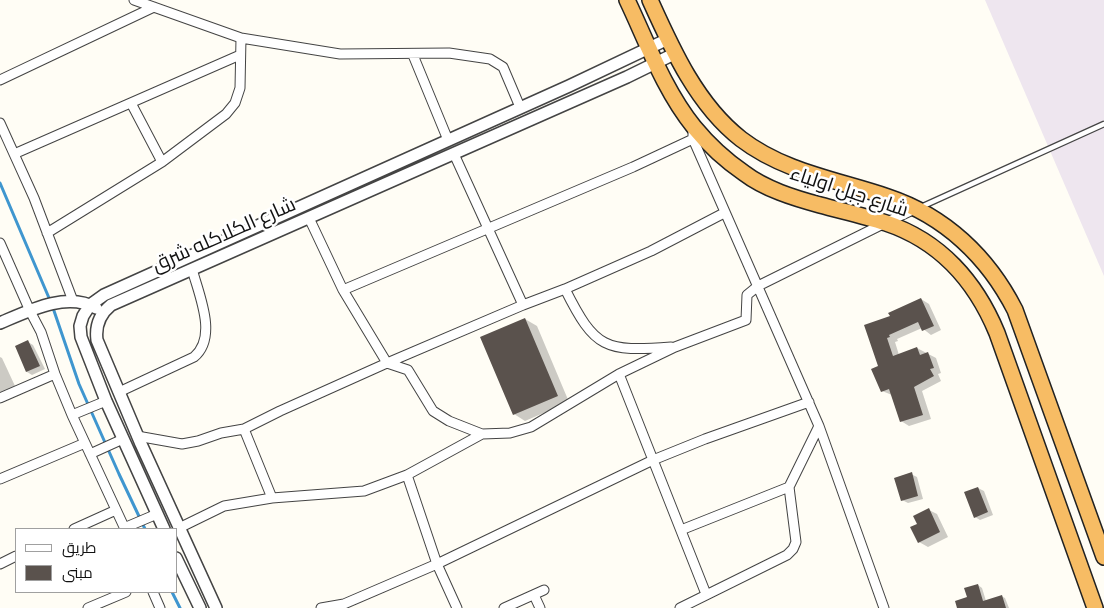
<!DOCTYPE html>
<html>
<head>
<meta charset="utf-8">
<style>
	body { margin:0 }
	#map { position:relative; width:1104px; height:608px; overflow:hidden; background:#fffdf5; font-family:"Zilla Slab",Cairo,serif }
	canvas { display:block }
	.legend { position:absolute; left:15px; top:528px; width:162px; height:65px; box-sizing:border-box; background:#fff; border:1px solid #a0a0a0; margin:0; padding:6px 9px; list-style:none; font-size:15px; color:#111 }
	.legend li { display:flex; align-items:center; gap:10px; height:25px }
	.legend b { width:25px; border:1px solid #a0a0a0 }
</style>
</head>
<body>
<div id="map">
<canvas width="1104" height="608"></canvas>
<ul class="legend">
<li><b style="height:6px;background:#fff"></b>طريق</li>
<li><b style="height:14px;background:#5a524d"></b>مبنى</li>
</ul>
</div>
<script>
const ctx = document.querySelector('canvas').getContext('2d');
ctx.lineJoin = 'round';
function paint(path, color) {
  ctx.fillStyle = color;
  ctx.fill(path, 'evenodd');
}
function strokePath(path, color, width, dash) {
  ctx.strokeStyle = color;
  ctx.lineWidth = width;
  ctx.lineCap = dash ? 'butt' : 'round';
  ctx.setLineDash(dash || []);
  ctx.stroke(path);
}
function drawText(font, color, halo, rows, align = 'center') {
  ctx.font = font + ' "Zilla Slab",Cairo,serif';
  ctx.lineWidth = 5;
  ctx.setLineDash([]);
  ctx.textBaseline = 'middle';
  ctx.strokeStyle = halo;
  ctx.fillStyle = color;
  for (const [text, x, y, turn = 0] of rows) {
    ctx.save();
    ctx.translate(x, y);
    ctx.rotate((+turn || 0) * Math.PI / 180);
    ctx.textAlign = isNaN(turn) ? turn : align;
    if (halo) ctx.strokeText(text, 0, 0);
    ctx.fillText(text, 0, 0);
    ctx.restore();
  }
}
paint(new Path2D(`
	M 985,0 L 1104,0 L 1104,276 Z`), '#eee6ef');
paint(new Path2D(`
	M 921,299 L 929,304 L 941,330 L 931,335 L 922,328 L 897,339 L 898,341 L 895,342 L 899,355 L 917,348 L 936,358 L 941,373 L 938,374 L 941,381 L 922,391 L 931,419 L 909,426 L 901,421 L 892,395 L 882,391 L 879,367 L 892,317 Z
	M 525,319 L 537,326 L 569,402 L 525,421 L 514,414 Z
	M 28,342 L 33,345 L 45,369 L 32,375 L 27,372 Z
	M 0,357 L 2,358 L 15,386 L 0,393 Z
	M 911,474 L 917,477 L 923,499 L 908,503 L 902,500 Z
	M 978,488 L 984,491 L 993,515 L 980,520 L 975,517 Z
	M 929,510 L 937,514 L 948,537 L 928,547 L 919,542 L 919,524 Z
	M 978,585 L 982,588 L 986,601 L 1001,596 L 1005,598 L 1009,608 L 959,608 Z`), '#0003');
strokePath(new Path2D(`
	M 0,183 L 52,305 L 79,384 L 119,474 L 145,529
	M 172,592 L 180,608`), '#3f96cf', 3);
paint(new Path2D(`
	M 921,298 L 934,326 L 922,331 L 918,322 L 889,335 L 890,337 L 887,338 L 893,356 L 917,347 L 920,355 L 928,352 L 934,368 L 930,369 L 934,376 L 914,387 L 923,415 L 900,422 L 889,389 L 881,392 L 871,369 L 878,366 L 864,325 L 890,316 L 888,313 Z
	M 525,318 L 558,396 L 513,415 L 480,337 Z
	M 28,340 L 40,366 L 26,372 L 15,346 Z
	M 912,472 L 918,496 L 901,501 L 894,478 Z
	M 978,487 L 988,512 L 974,518 L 964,492 Z
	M 929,508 L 940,532 L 918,543 L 910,527 L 917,524 L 913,516 Z
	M 978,584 L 983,601 L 1002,595 L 1006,608 L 957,608 L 955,601 L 967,597 L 964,588 Z`), '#5a524d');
const service = new Path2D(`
	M 921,207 L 1104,124`);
const minor = new Path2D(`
	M 134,0 L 241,38 L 340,54 L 449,53 L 490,59 L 503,67 L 520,107
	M 413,55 L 448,140
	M 0,80 L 154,7
	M 131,103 L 162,162
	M 0,123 L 34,198 L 73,301
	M 693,126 L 693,139 L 819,426 L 884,608
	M 14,154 L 240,55
	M 454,154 L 523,305
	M 309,218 L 343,290 L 387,363 L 408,370 L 433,411 L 449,421 L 482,434 L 510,433 L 531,427 L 619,374 L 675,347 L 746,320 L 747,295 L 758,286 L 885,223 L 917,208
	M 47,233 L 162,162 L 226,114 L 235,103 L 240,88 L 241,38
	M 0,243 L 30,311 L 41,332 L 55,374 L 72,415 L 125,529
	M 565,289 L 651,251 L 724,213
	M 343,290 L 633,167 L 693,139
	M 619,374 L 706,594
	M 119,392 L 194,357 C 218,337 199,295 192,269
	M 0,398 L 55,374
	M 72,415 L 106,401
	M 244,429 L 272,498
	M 137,436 L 182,444 L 198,441 L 221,433 L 244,429 L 280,411 L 387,363 L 523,305 L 565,289 C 595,349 605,352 671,347
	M 90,454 L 123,439
	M 407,475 L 437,564 L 457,608
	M 0,479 L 85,443
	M 124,528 L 157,514
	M 179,528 L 224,506 L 272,498 L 364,491 L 407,475 L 482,434
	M 74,529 L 116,510
	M 681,530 L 789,487 L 819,426
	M 0,564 L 16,556
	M 153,592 L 160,608
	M 534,595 L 540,608
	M 88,608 L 126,592
	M 321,608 L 344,604 L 437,564 L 653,460 L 705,439 L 809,402
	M 504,608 L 544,590
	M 680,608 L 787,555 L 793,549 L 796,542 L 789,487`);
const tertiary = new Path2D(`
	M 0,323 C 28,311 67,291 96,308
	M 164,529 L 106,401 L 81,337 L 80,326 L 83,316 L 90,305 L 104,295 L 569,86 L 668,39
	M 176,558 L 200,608
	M 216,608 L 141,444 L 97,340 C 95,325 100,314 111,305 L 627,77 L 676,53`);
const trunk = new Path2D(`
	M 627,0 C 647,42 664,90 694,127 C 708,144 725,160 744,173 C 765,189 794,198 820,205 C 842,211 864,216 886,223 C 940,241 976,282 997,333 L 1095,608
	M 650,0 C 672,49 697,105 741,139 C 784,172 838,180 888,197 C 945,216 988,257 1015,310 L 1104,557`);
strokePath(service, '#444', 7);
strokePath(minor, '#444', 11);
strokePath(tertiary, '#444', 14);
strokePath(trunk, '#222', 18);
strokePath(service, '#fff', 4.5);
strokePath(minor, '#fff', 9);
strokePath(tertiary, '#fff', 11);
strokePath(trunk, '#f7bc64', 15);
drawText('20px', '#111', '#fff', [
	["شارع جبل اولياء",849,192,18],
	["شارع الكلاكله شرق",224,235,-24]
]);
</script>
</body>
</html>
